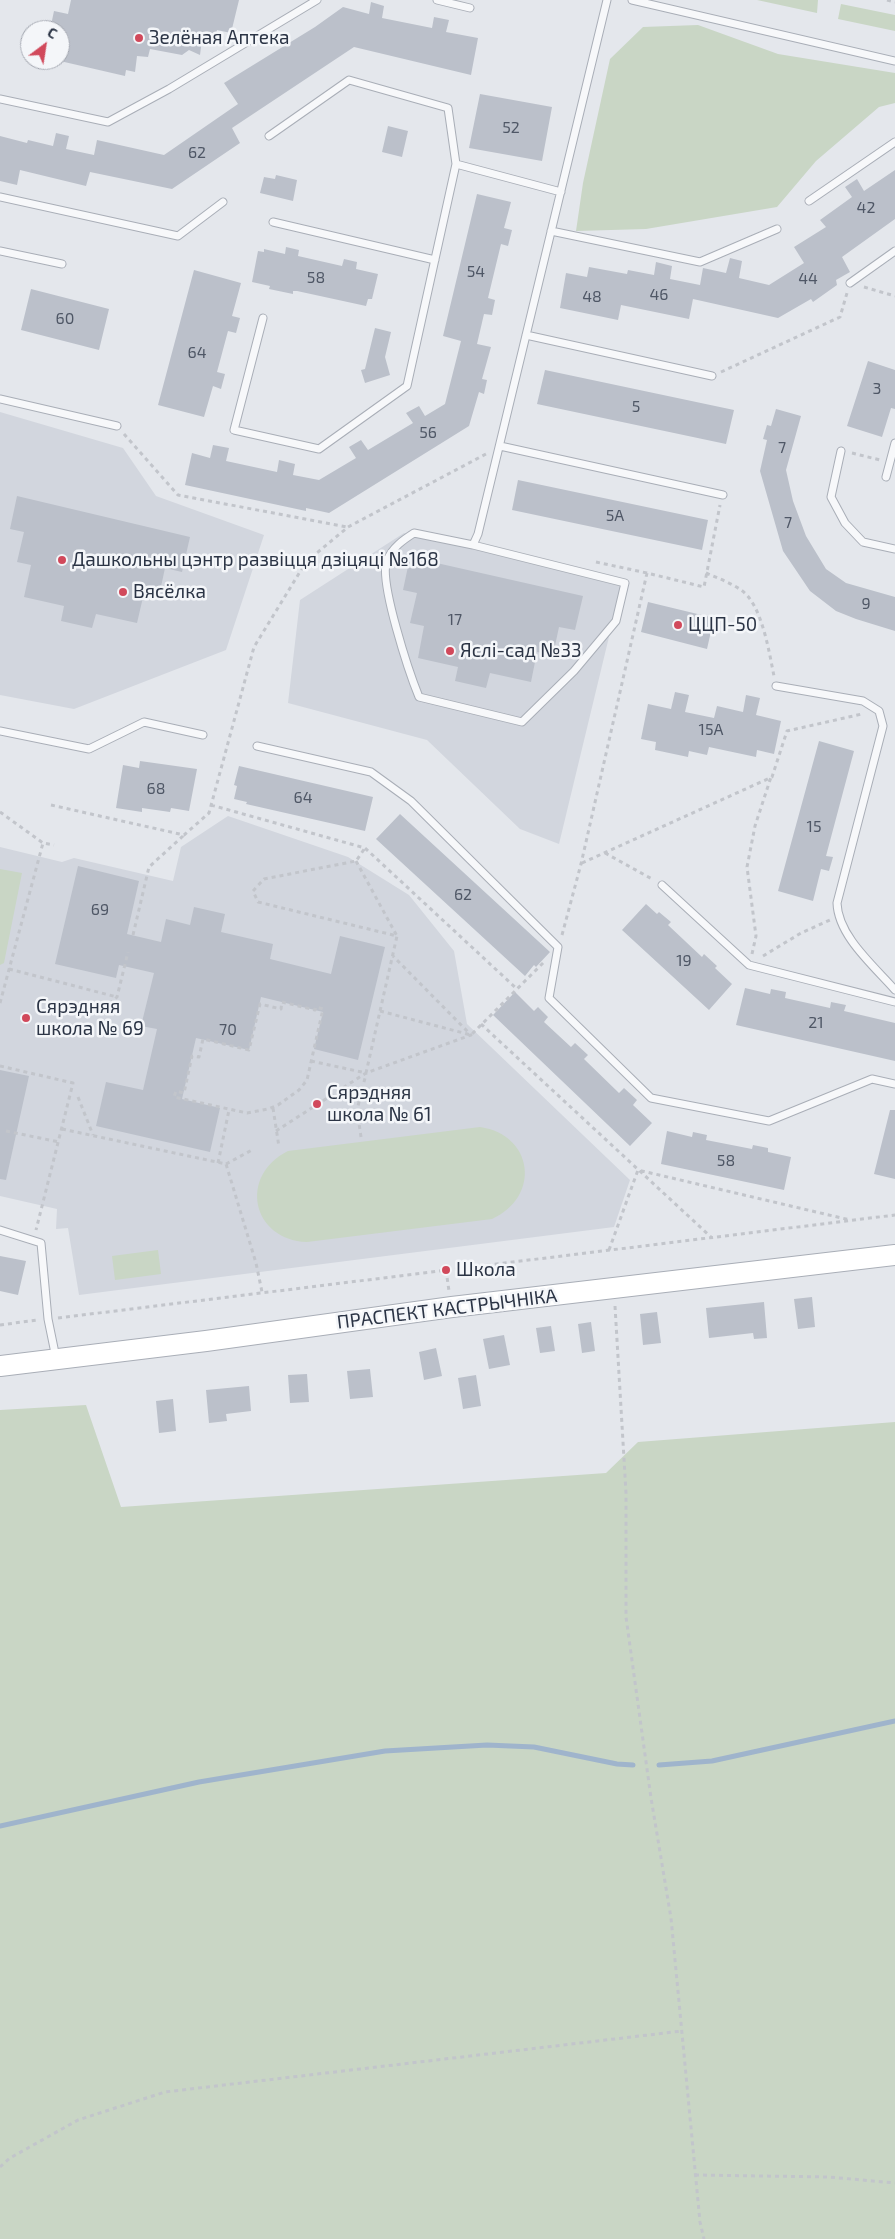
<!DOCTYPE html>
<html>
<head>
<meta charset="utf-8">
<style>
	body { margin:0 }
	#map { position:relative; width:895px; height:2239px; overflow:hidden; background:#e4e7ec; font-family:"Exo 2",sans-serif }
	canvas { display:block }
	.north { position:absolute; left:20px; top:20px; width:50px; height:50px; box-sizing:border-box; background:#f4f6f9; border:1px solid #a4a8b1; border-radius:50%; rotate:31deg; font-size:14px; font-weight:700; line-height:20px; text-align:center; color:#2b3445 }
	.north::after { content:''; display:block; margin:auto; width:18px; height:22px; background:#d1495b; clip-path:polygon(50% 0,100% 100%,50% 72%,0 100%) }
</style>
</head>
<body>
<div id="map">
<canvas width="895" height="2239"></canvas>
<div class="north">С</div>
</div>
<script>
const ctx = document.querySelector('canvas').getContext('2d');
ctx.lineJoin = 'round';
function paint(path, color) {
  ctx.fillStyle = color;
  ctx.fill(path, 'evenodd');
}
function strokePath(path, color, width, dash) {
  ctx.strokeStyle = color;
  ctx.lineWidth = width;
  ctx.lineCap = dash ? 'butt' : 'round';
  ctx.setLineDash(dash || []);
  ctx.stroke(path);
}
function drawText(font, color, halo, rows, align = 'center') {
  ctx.font = font + ' "Exo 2",sans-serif';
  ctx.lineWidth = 5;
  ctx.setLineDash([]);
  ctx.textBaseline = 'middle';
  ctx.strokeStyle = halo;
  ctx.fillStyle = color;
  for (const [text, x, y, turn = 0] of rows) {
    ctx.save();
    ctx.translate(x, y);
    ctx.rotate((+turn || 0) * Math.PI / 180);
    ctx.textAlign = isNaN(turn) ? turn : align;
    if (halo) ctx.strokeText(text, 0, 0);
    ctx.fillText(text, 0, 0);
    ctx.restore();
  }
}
paint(new Path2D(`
	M 0,412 L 123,448 L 156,496 L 264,535 L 226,650 L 74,709 L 0,695 Z
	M 404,533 L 622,583 L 559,844 L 520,829 L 427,740 L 288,703 L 300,600 Z
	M 228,816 L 348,857 L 409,895 L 454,951 L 467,1024 L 630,1180 L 614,1227 L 79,1295 L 68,1228 L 56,1229 L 57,1209 L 0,1196 L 0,847 L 62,862 L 74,858 L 173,881 L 181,847 Z`), '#d2d6de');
paint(new Path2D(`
	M 757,0 L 818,0 L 817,13 Z
	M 841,4 L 895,15 L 895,31 L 838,19 Z
	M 698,25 L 778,54 L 895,73 L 895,103 L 879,107 L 816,161 L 777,207 L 646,229 L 576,231 L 583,183 L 610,59 L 643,27 Z
	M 0,869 L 22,873 L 4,963 L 0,965 Z
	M 480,1127 C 534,1135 541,1197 492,1219 L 307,1242 C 252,1240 238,1176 288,1151 Z
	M 158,1250 L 161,1274 L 115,1280 L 112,1256 Z
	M 86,1405 L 121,1507 L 606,1473 L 638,1442 L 895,1422 L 895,2239 L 0,2239 L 0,1410 Z`), '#c9d6c5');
strokePath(new Path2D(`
	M 659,1765 L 712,1761 L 895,1721
	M 0,1826 L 199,1782 L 385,1751 L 487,1745 L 534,1747 L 617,1764 L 633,1765`), '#9fb4cc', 5);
paint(new Path2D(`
	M 71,0 L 239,0 L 231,33 L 217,30 L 214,42 L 202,39 L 200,55 L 189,50 L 182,55 L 150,49 L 148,57 L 137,56 L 135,72 L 126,70 L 125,76 L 60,61 L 60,30 L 50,30 L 54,11 L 68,14 Z
	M 371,2 L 384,6 L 382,18 L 432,28 L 434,17 L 449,20 L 446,32 L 478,38 L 471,75 L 354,47 L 232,128 L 240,143 L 172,189 L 90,172 L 86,186 L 20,170 L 17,185 L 0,181 L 0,136 L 27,143 L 28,140 L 53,146 L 56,133 L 69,136 L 66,149 L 94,155 L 97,140 L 164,155 L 238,104 L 224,83 L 315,27 L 343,7 L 369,14 Z
	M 480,94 L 552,107 L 542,161 L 469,148 Z
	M 388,126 L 408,131 L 402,157 L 382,152 Z
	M 895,170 L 895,219 L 842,257 L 850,272 L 836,280 L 837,285 L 813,302 L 811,299 L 778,318 L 693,299 L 689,319 L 621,305 L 618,320 L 560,308 L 566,273 L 587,277 L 589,267 L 627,274 L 628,270 L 654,275 L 656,262 L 672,266 L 670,279 L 700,285 L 703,268 L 726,273 L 730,258 L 742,261 L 739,278 L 769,285 L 804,263 L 794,247 L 826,227 L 820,220 L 852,197 L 845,187 L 857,179 L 864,191 Z
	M 276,175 L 297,180 L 293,201 L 260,193 L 264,177 L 275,179 Z
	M 477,194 L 511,202 L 504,228 L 512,230 L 508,246 L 501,244 L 488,298 L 495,300 L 492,315 L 484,314 L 477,344 L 491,347 L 482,379 L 487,380 L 484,394 L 479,392 L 469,426 L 329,513 L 306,508 L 306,511 L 185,485 L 192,453 L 210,458 L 213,445 L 229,448 L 226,461 L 277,472 L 279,460 L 295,464 L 293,475 L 319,480 L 356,458 L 349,447 L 361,440 L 368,450 L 413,423 L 406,413 L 419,406 L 425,416 L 445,404 L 461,341 L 443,336 Z
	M 286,247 L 299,250 L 298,256 L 342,266 L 344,259 L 357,262 L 356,269 L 378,274 L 372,299 L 368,299 L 366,306 L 297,291 L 293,291 L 293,294 L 269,289 L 270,286 L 252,282 L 258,251 L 264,252 L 264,249 L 285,254 Z
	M 194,270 L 241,283 L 232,316 L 240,318 L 236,333 L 228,331 L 217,372 L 225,374 L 221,389 L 213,386 L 204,417 L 158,405 Z
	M 31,289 L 109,309 L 99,350 L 21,330 Z
	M 375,328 L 391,332 L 385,357 L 390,375 L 365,383 L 361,370 L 365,369 Z
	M 868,361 L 895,370 L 895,409 L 891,408 L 882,437 L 847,426 Z
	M 545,370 L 734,410 L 726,444 L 537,404 Z
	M 776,409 L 801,416 L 786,470 L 793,501 L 806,536 L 826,569 L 846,583 L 895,597 L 895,631 L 856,619 L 836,611 L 810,591 L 783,551 L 760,471 L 767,440 L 763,439 L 767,425 L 771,426 Z
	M 518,480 L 708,520 L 702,550 L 512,510 Z
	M 17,496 L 190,537 L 182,572 L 165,568 L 159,596 L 144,593 L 137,623 L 96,614 L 92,628 L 61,621 L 64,606 L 24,597 L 31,565 L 17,562 L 24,532 L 10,529 Z
	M 410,557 L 583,596 L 575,630 L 559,627 L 553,655 L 537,652 L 531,682 L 490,673 L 486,688 L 455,681 L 458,667 L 418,658 L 424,626 L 410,623 L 417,593 L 403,590 Z
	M 648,602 L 714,618 L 707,649 L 641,632 Z
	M 675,692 L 689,695 L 685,712 L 714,718 L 717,706 L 743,712 L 746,695 L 760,698 L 756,715 L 781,721 L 774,754 L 757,750 L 756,757 L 709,747 L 707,755 L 689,751 L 688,757 L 655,750 L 656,742 L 641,739 L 648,704 L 671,709 Z
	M 819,741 L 854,751 L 826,856 L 833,857 L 829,871 L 821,869 L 813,901 L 778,891 Z
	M 140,761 L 197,769 L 189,811 L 171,808 L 170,812 L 142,808 L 142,812 L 116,808 L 123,765 L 139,768 Z
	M 239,766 L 373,797 L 365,831 L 246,804 L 247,802 L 234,799 L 237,786 L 234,785 Z
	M 400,814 L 550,952 L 536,967 L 534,965 L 525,976 L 376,839 Z
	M 78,866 L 139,881 L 127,934 L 161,942 L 166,919 L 190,925 L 194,907 L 225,914 L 221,932 L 273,944 L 270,959 L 331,974 L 340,936 L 385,947 L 358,1060 L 314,1049 L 323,1012 L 261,997 L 249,1050 L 196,1038 L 182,1099 L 220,1108 L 210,1152 L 96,1126 L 106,1082 L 143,1090 L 157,1029 L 141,1026 L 154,973 L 119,965 L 116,978 L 55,964 Z
	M 646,904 L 657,914 L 659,912 L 671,922 L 668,925 L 702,957 L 704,954 L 717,966 L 715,968 L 732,984 L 709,1010 L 622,930 Z
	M 745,988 L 770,994 L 771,989 L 786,992 L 785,998 L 830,1008 L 831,1002 L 846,1005 L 844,1011 L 895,1023 L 895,1061 L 736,1025 Z
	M 515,992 L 534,1011 L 538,1007 L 548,1017 L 544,1022 L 571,1047 L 575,1043 L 588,1055 L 584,1059 L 619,1093 L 624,1088 L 637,1100 L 633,1105 L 652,1123 L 630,1146 L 493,1015 Z
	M 0,1070 L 29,1076 L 6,1180 L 0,1179 Z
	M 890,1110 L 895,1110 L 895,1179 L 874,1174 Z
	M 667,1131 L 692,1137 L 693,1132 L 707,1135 L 706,1140 L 752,1149 L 753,1145 L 768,1148 L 768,1152 L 791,1157 L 784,1190 L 661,1164 Z
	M 0,1256 L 26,1261 L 18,1295 L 0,1291 Z
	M 812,1297 L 815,1327 L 798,1329 L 794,1299 Z
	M 764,1302 L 767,1338 L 754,1339 L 753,1333 L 709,1338 L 706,1308 Z
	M 657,1312 L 661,1343 L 643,1345 L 640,1314 Z
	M 591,1322 L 595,1351 L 582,1353 L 578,1324 Z
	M 551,1326 L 555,1351 L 540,1353 L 536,1328 Z
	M 504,1335 L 510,1365 L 489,1369 L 483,1339 Z
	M 436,1348 L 442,1376 L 424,1380 L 419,1352 Z
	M 370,1369 L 373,1397 L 350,1399 L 347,1371 Z
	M 307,1374 L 309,1402 L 290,1403 L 288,1375 Z
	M 476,1375 L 481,1406 L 463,1409 L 458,1378 Z
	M 249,1386 L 251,1411 L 226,1414 L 227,1421 L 209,1423 L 206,1390 Z
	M 173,1399 L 176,1431 L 159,1433 L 156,1401 Z`), '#bbc0ca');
const service = new Path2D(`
	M 437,0 L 470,8
	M 632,0 L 895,61
	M 0,99 L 108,122 L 169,89 L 317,0
	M 269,136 L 349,80 L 448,108 L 456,164 L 561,192
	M 0,197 L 178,236 L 223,202
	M 809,201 L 895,142
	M 273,222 L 435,260
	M 551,231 L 700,262 L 777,229
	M 0,251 L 62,264
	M 850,283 L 895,251
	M 263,318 L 234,430 L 319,449 L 407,386 L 456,164
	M 526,335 L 712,376
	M 0,399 L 117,426
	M 500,446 L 723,495
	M 841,451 L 831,497 L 845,523 L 863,542 L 895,549
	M 886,477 L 895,443
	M 473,545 L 625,583 L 616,621 L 574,671 L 522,722 L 419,697 C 410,675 378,580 387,560 C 393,547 403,540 414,533 L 473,545 L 478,534 L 607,0
	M 776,686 L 863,701 L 879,711 L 883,726 L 837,903 C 838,936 874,966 895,990
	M 0,731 L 89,749 L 144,722 L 203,735
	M 257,746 L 371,772 L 411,801 L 558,947 L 549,998 L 651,1098 L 769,1121 L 872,1079 L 895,1084
	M 662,885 L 749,965 L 895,1002
	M 0,1230 L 41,1243 L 48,1319 L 56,1358`);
const secondary = new Path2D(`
	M 0,1366 L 206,1341 L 452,1307 L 895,1255`);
strokePath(service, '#a9aeb7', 9);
strokePath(secondary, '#a9aeb7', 22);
strokePath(new Path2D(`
	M 887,0 L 895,2
	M 864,287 L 895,296
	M 721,372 L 840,317 L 847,293
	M 124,434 L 178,495 L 347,527
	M 852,453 L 880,460
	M 596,562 L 647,573
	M 706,573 C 718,578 731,583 741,590 C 762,604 769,652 774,676
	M 51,805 L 184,835 L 209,813 L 254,647 L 306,562 L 348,527 L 486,454
	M 211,805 L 365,848 L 517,989
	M 0,812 L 43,843 L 54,845
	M 605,853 L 652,879
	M 356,861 L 397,936
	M 582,863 L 772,777 L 787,731 L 862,714
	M 133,935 L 149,867 L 183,836
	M 562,935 L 581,864 L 647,573 L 704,587 L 720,505
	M 752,954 L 756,936 L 747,867 L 755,826 L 771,777
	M 763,956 L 801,933 L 830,920
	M 9,969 L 117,997
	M 282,1002 L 315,1010 L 316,1007 L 323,1009 L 307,1080 L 299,1090 L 278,1105 L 268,1109 L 247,1113 L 174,1097 L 176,1091 L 184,1093 L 192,1056 L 199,1057 L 203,1039 L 249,1050 L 260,1004 L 281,1009 Z
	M 0,1003 L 43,843
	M 380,1011 L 471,1035 L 544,962
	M 98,1015 L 117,997 L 128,952
	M 481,1024 L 711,1237
	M 311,1061 L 366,1073 L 397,936 L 258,902 L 253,891 L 264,879 L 356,861 L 365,848
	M 0,1066 L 73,1083 L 36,1230
	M 78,1097 L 93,1135
	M 273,1108 L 279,1147
	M 62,1129 L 226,1164 L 256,1263 L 262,1292
	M 6,1131 L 59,1142
	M 276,1131 L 366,1073 L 471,1035 L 393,956
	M 361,1137 L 357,1110 L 366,1074
	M 218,1163 L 229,1110
	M 226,1164 L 252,1150
	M 609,1250 L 638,1170 L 850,1220
	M 446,1270 L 449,1291
	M 615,1306 L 626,1493 L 626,1617 L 651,1798 L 671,1918 L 700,2222 L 704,2239
	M 58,1318 L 895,1215
	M 0,1325 L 37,1320
	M 0,2167 L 10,2158 L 78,2120 L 165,2092 L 682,2031
	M 695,2175 L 829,2177 L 895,2183`), '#c2c5cb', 3, [4, 4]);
strokePath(service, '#f7f8fa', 7);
strokePath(secondary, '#fff', 20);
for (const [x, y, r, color] of [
	[139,38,5,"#d1495b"],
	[62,560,5,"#d1495b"],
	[123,592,5,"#d1495b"],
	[678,625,5,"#d1495b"],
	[450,651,5,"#d1495b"],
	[26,1018,5,"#d1495b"],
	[317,1104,5,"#d1495b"],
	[446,1270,5,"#d1495b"]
]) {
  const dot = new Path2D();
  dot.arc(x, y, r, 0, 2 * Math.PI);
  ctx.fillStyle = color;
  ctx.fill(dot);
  strokePath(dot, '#f4f6f9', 2);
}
drawText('16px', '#4f5766', null, [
	["52",511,128],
	["62",197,153],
	["42",866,208],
	["54",476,272],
	["58",316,278],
	["44",808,279],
	["46",659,295],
	["48",592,297],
	["60",65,319],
	["64",197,353],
	["3",877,389],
	["5",636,407],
	["56",428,433],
	["7",782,448],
	["5А",615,516],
	["7",788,523],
	["9",866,604],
	["17",455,620],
	["15А",711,730],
	["68",156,789],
	["64",303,798],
	["15",814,827],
	["62",463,895],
	["69",100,910],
	["19",684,961],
	["21",816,1023],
	["70",228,1030],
	["58",726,1161]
]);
drawText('19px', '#2b3445', '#f4f6f9', [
	["Зелёная Аптека",149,38],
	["Дашкольны цэнтр развіцця дзіцяці №168",72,560],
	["Вясёлка",133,592],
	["ЦЦП-50",688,625],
	["Яслі-сад №33",460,651],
	["Сярэдняя",36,1007],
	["школа № 69",36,1029],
	["Сярэдняя",327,1093],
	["школа № 61",327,1115],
	["Школа",456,1270]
], 'left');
drawText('19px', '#2b3445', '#f4f6f9', [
	["ПРАСПЕКТ КАСТРЫЧНІКА",447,1309,-7]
]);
</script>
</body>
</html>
